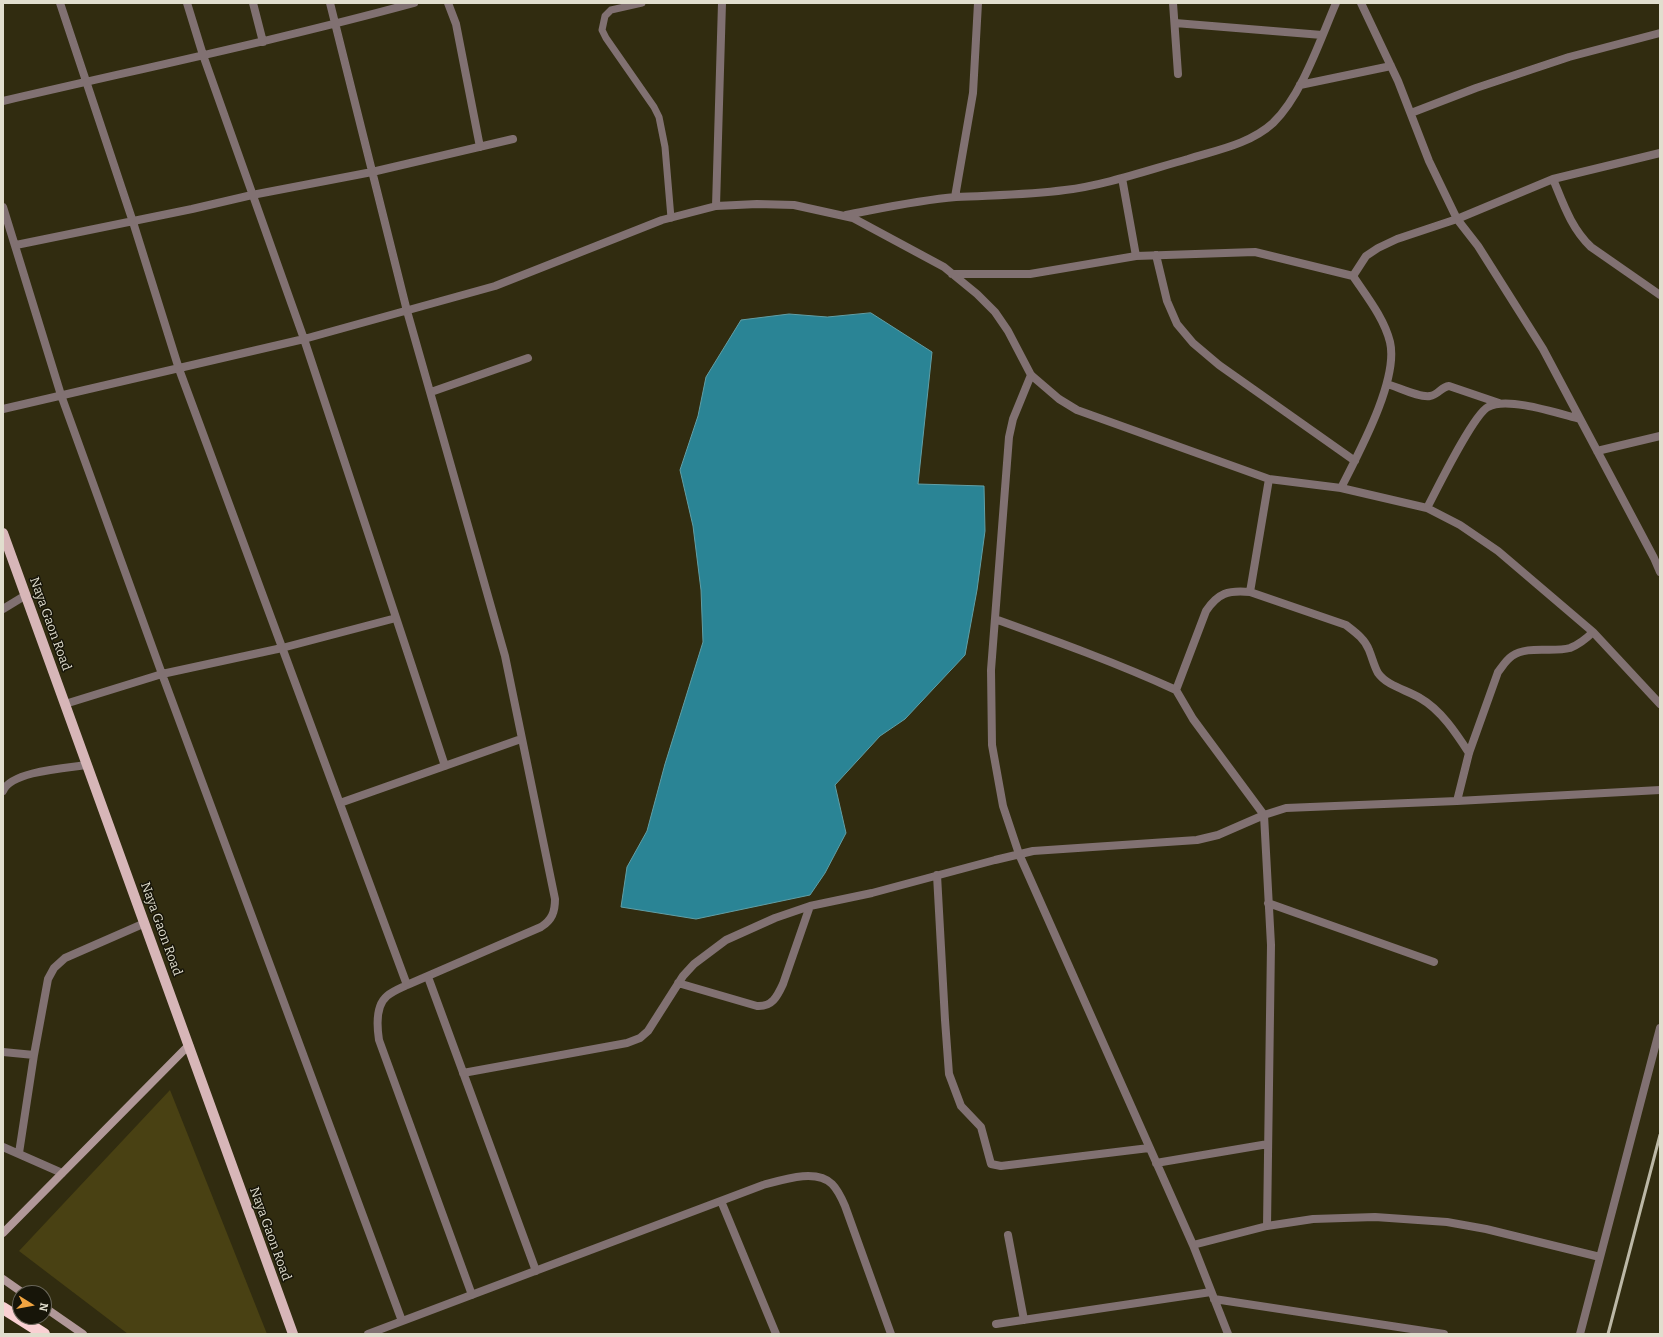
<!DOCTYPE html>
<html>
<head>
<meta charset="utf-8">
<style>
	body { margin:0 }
	#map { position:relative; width:1663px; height:1337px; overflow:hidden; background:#312c10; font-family:Bitter,serif }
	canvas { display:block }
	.frame { position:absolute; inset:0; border:4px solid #e1dece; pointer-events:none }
	.north { position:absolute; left:12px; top:1285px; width:40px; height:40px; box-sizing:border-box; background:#171509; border:1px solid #686558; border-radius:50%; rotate:101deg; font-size:11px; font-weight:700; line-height:16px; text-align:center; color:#e1dece }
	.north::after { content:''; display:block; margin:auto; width:14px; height:18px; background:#f2a541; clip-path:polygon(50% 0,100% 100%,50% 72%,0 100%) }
</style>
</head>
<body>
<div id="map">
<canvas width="1663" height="1337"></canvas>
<div class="frame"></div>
<div class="north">N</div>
</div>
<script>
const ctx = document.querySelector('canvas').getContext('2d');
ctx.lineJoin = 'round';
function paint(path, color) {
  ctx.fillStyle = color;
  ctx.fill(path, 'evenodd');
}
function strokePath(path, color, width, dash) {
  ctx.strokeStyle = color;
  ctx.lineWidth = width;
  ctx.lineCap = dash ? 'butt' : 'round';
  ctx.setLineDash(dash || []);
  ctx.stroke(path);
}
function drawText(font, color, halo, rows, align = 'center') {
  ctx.font = font + ' Bitter,serif';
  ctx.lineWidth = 3;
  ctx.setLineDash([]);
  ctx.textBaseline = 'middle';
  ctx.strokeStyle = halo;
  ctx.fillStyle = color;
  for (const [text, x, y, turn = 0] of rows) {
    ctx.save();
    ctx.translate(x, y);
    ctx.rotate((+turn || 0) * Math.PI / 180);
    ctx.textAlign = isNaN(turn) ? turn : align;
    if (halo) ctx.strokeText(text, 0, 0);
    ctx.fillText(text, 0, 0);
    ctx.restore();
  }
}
paint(new Path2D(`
	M 170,1090 L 267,1334 L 128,1334 L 19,1251 Z`), '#494113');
const water = new Path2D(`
	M 871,313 L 932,352 L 918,484 L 984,486 L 985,531 L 977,590 L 965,655 L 905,719 L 880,736 L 835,785 L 846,833 L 825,873 L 810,895 L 696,919 L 621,907 L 627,867 L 647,831 L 665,764 L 703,642 L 701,590 L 693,526 L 680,470 L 698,416 L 706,377 L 741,320 L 789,314 L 827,317 Z`);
paint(water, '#2a8495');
strokePath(water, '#619fa6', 1);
strokePath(new Path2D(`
	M 642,3 L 611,10 L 605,16 L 602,30 L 606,38 L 654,107 L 659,117 L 665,147 L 671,218`), '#817172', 7);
strokePath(new Path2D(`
	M 60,3 L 133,222 L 179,369 L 407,985
	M 187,3 L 203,55 L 304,339 L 445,766
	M 253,3 L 263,42
	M 330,3 L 407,311 L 505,656 L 555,899 C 555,912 552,920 541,927 L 407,985 C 401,988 393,991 387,996 C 375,1006 377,1027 379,1040 L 472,1295
	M 448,3 L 456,24 L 480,147
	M 1173,3 L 1178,74
	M 1361,3 L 1398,81 L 1429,161 L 1457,219 L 1478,246 L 1543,349 L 1654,558 L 1660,572
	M 1175,23 L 1322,35
	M 1300,85 L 1391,66
	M 3,101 C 140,69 278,40 414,3
	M 1411,113 L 1476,88 L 1569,57 L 1660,33
	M 1122,178 L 1136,256
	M 1553,179 C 1563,203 1571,228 1591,247 L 1660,295
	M 955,197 L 973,93 L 978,3
	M 716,206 L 722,3
	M 3,207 L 61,395 L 162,674 L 402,1321
	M 846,215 C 883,208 919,200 956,197 C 993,195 1029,195 1065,190 C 1106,185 1148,170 1188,159 C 1217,150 1250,144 1273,123 C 1302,95 1320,40 1336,3
	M 16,245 L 192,209 L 252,195 L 372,172 L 513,139
	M 1156,255 L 1167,301 L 1177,324 L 1193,343 L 1219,365 L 1355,461
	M 952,274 L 1030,274 L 1136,256 L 1255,252 L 1353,276
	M 1031,375 L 1013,419 L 1009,437 L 991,670 L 992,745 L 1003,806 L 1019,854 L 1193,1245 L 1228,1334
	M 1387,384 C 1398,387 1420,398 1430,396 C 1438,395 1441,387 1449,386 L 1499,403
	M 431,392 L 528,358
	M 3,409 L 304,339 L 495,286 L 662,220 L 716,206 L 757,204 L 794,205 L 853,218 L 944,267 L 977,294 L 995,312 L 1008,331 L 1031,375 L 1059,399 L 1077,410 L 1269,479 L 1341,488 L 1427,508 L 1460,525 L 1498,551 L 1593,632 L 1660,704
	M 1597,451 L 1660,436
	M 1341,488 C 1358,454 1399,380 1390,342 C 1384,318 1367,297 1353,276 L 1366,256 L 1378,248 L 1397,239 L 1457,219 L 1553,179 L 1660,153
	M 1427,508 C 1437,489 1473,415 1488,407 C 1507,396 1560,414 1580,419
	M 1250,592 L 1269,479
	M 3,609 L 26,595
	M 995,619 C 1056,641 1117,663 1176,690
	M 65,704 L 162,674 L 282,648 L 396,618
	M 3,791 C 11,771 67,768 87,765
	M 1457,801 L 1469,753 L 1498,672 C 1502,667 1506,660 1512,656 C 1528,645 1552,653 1570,648 C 1580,644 1586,639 1593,632
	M 340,803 L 521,739
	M 937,875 L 945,1020 L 949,1074 L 961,1106 L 981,1127 L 991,1164 L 1001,1166 L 1149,1148
	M 1268,903 L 1434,962
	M 428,977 L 536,1271
	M 678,983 L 757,1006 C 772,1007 777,997 783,984 L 810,906
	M 3,1052 L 34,1055
	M 463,1073 L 627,1043 L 640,1038 L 648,1031 L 683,976 L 694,964 L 726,940 L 775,918 L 810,906 L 872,893 L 995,860 L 1033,851 L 1197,840 L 1218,835 L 1264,815 L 1286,808 L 1457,801 L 1660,790
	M 3,1147 L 62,1173
	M 19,1153 L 34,1055 L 48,979 L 54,968 L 65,958 L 145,923
	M 1156,1163 L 1268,1144
	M 721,1201 L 776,1334
	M 1267,1226 L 1271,945 L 1264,815 L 1193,719 L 1176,690 L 1206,611 C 1218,593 1228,590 1250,592 L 1346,625 C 1355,632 1365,639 1369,650 C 1372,657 1374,666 1378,673 C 1387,686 1407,690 1420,698 C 1441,710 1456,733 1469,753
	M 1008,1235 L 1024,1320
	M 1193,1245 L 1267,1226 L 1313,1219 L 1375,1217 L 1447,1222 L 1486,1229 L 1600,1257
	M 1214,1299 L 1444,1334
	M 996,1324 L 1211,1292
	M 368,1334 L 763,1185 C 782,1180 816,1168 832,1184 C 838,1190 842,1199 845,1206 L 891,1334
	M 1580,1334 L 1660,1028`), '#817172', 8);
strokePath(new Path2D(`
	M 3,1233 L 189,1045
	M 3,1279 L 23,1293
	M 44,1307 L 83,1334`), '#b19899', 8);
strokePath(new Path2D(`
	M 3,533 L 293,1334`), '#d7b6b8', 10);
strokePath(new Path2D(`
	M 3,1308 L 44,1334`), '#f9d1d3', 12);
strokePath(new Path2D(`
	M 1608,1334 L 1660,1135`), '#bcb8a6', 3);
drawText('13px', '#e1dece', '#171509', [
	["Naya Gaon Road",50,624,70],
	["Naya Gaon Road",161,929,70],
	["Naya Gaon Road",270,1234,70]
]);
</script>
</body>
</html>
